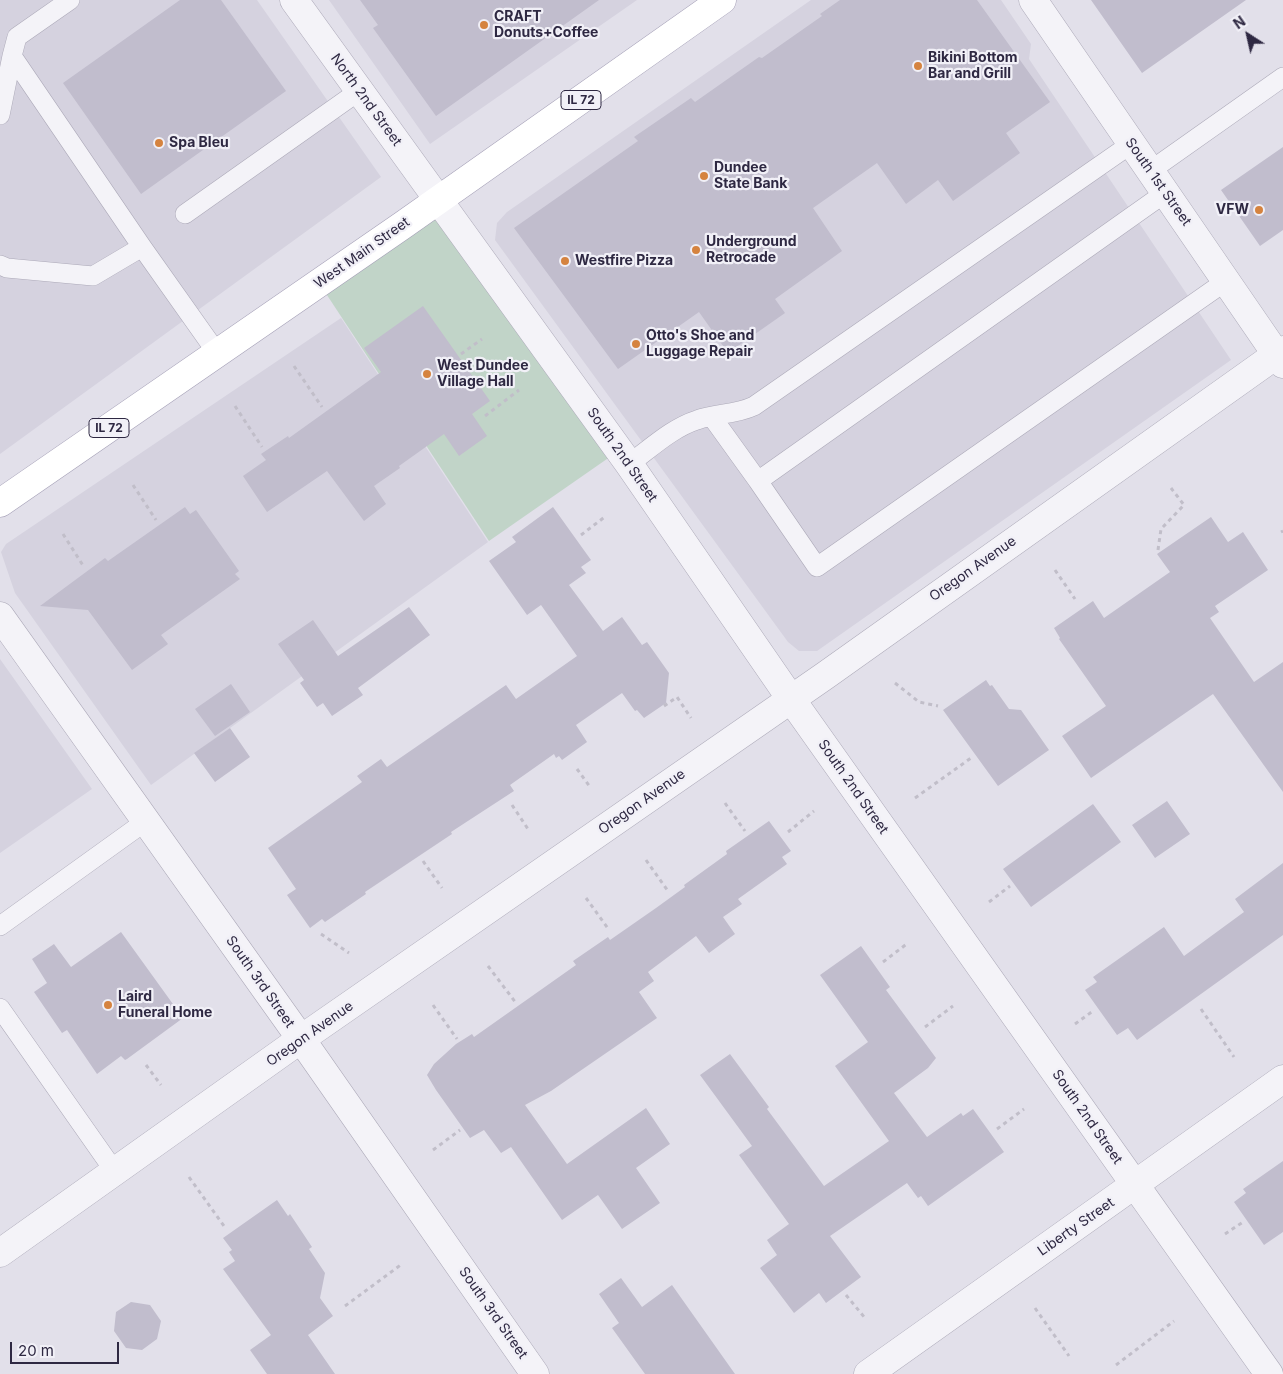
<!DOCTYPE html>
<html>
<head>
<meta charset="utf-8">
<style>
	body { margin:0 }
	#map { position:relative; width:1283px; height:1374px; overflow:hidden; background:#e2e0ea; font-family:Inter,sans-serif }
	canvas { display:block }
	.north { position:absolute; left:1223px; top:10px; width:50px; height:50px; -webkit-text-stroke:4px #f1f0f7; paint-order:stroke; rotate:325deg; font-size:14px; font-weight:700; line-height:20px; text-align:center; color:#2e2842 }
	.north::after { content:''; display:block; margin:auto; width:18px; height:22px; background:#2e2842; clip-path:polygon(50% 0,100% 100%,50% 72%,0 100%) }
	.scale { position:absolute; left:10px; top:1342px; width:109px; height:22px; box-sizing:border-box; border:2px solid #2e2842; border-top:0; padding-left:6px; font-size:15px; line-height:18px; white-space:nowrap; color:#2e2842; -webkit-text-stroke:4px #f1f0f7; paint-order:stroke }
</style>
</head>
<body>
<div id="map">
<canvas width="1283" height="1374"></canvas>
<div class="north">N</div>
<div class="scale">20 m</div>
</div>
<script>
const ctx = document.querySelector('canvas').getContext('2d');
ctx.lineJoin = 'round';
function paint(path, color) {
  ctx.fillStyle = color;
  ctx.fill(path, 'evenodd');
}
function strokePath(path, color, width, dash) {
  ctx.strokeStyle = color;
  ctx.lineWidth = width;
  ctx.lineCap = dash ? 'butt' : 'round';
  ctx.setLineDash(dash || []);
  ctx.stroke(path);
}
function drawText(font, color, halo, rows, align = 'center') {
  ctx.font = font + ' Inter,sans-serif';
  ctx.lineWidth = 4.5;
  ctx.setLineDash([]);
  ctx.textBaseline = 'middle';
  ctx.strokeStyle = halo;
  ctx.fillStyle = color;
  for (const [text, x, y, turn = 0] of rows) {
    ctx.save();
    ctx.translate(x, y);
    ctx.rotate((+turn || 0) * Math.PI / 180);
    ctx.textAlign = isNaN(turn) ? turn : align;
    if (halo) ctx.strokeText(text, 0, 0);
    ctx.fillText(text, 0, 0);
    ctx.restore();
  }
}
paint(new Path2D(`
	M 0,0 L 257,0 L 381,177 L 0,454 Z
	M 329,0 L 637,0 L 430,144 Z
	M 811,0 L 1001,0 L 1031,44 L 1029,59 L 1231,360 L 817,651 L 799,651 L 788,642 L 495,240 L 497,223 L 507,212 Z
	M 341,318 L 488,542 L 151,785 L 15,593 L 1,552 L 6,544 Z
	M 0,659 L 92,789 L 0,853 Z`), '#d5d2df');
paint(new Path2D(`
	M 437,203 L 617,452 L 489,541 L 321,286 Z`), '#c1d4c8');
paint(new Path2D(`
	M 180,0 L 221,0 L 286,91 L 141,194 L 63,83 Z
	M 360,0 L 599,0 L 436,116 L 373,28 L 378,25 Z
	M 840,0 L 977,0 L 1050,102 L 1006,133 L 1020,153 L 953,201 L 938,180 L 906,204 L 877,163 L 813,208 L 842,251 L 775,299 L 785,313 L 728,353 L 699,312 L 618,369 L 514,228 L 638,141 L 634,137 L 691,98 L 695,102 L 759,57 L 762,58 L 822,16 L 820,14 Z
	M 1091,0 L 1246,0 L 1142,73 Z
	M 1283,147 L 1283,230 L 1260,246 L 1221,190 Z
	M 423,306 L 490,401 L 472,414 L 487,436 L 459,456 L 444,434 L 399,466 L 400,468 L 374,486 L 386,504 L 364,521 L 327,471 L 267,512 L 243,476 L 266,460 L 261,454 L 288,436 L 289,438 L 381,372 L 364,348 Z
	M 185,507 L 190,514 L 196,510 L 239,571 L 235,574 L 240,579 L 161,635 L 168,644 L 132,670 L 88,610 L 40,606 L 105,558 L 108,561 Z
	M 553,507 L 591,560 L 581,567 L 586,573 L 569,585 L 603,631 L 622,617 L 642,645 L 647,642 L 669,673 L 666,703 L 644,718 L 637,710 L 635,711 L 622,693 L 576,725 L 587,742 L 562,760 L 559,756 L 556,758 L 554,754 L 510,785 L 514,791 L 451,832 L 452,834 L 365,892 L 366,894 L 325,922 L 322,919 L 310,928 L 287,895 L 296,889 L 268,848 L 362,782 L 357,776 L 381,759 L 387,767 L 506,685 L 516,699 L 577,656 L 541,605 L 527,615 L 489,561 L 516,542 L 512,537 Z
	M 1211,517 L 1228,542 L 1243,532 L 1268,570 L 1215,606 L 1219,612 L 1210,618 L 1254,682 L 1283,662 L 1283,792 L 1213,694 L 1091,778 L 1062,736 L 1106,706 L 1059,639 L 1060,638 L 1054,628 L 1093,601 L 1104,618 L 1170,572 L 1157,554 Z
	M 409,607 L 430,635 L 358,688 L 363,695 L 332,716 L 323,703 L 317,707 L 300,683 L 304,680 L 278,644 L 313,620 L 338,656 Z
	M 986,680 L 990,686 L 992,685 L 1009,709 L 1021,710 L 1049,750 L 998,786 L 943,710 Z
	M 231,684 L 250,712 L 215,736 L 195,709 Z
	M 230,728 L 250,757 L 215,782 L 194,753 Z
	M 1167,801 L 1190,834 L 1155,858 L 1132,825 Z
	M 1093,804 L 1121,842 L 1031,907 L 1003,869 Z
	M 769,821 L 791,851 L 782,857 L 787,864 L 738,899 L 742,904 L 723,917 L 735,934 L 709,953 L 696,936 L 648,972 L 654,981 L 639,992 L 657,1018 L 551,1091 L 525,1105 L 567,1164 L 646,1108 L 670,1144 L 636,1168 L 660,1203 L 622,1229 L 598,1195 L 562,1220 L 511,1147 L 501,1153 L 484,1130 L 470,1138 L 436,1090 L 427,1075 L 434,1064 L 456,1044 L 472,1034 L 474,1037 L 576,965 L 573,961 L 608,937 L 610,940 L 656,908 L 685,887 L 684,885 L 727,854 L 726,851 Z
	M 1283,863 L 1283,935 L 1137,1040 L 1128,1028 L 1117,1035 L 1085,990 L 1097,982 L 1093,977 L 1164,927 L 1184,956 L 1244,912 L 1235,899 Z
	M 121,932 L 183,1018 L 127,1059 L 125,1060 L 121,1056 L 97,1074 L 67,1030 L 62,1033 L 34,992 L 47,983 L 32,959 L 54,944 L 71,967 Z
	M 861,946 L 890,987 L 886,990 L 936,1058 L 928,1068 L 894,1093 L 927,1137 L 961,1113 L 963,1116 L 973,1109 L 1004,1152 L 928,1206 L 921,1196 L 918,1198 L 907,1183 L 830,1236 L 861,1277 L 826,1303 L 819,1293 L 794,1313 L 760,1268 L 777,1255 L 767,1240 L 789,1224 L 739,1155 L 752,1146 L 700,1075 L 730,1054 L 769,1107 L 767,1109 L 824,1186 L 889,1141 L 835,1066 L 868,1042 L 820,975 Z
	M 1283,1161 L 1283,1232 L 1264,1245 L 1234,1202 L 1246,1193 L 1243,1189 Z
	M 277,1200 L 288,1216 L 290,1214 L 312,1247 L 309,1249 L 325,1273 L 320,1298 L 333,1316 L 308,1335 L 335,1374 L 267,1374 L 250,1350 L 271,1335 L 223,1269 L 235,1261 L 229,1252 L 232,1250 L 223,1238 Z
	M 621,1278 L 642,1307 L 672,1285 L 735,1374 L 645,1374 L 612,1328 L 619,1323 L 599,1294 Z
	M 131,1302 L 150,1305 L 161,1321 L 157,1339 L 142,1350 L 126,1348 L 114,1331 L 116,1312 Z`), '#c1bdcd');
const service = new Path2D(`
	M 70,0 L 17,37 L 12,56 L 142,247 L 217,353
	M 0,115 L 12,56
	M 1150,171 L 1283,77
	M 185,214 L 359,91
	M 0,265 L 7,268 L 93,276 L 142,247
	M 712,417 L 758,481 L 1165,193
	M 629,464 C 651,448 672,428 697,420 C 716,413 735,415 754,406 L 1131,144
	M 758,481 L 817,567 L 1226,281
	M 0,926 L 146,821
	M 0,1008 L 115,1172`);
const minor = new Path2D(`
	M 294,0 L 629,464 L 791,699 L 1269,1374
	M 1033,0 L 1283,364
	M 0,616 L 301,1039 L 535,1374
	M 0,1253 L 301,1039 L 826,675 L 1283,350
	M 868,1374 L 1283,1079`);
const primary = new Path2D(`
	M 0,503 L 403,225 L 722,0`);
strokePath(service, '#aca9b8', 20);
strokePath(minor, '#aca9b8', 29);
strokePath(primary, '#a49fb6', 29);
strokePath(new Path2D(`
	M 461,354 L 482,339
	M 294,366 L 322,407
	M 235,406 L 262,447
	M 485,416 L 519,390
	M 133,485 L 156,520
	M 1281,532 L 1283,531
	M 63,534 L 84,567
	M 581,535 L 606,516
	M 1158,550 L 1161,529 L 1184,505 L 1171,488
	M 1055,570 L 1075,599
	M 895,683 L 919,702 L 938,706
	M 664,706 L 677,697 L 691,718
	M 577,769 L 590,787
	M 915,798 L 971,758
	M 725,803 L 745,831
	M 512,805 L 528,829
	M 788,832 L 814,811
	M 646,860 L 668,891
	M 423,861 L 442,888
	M 586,898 L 609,930
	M 989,902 L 1010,886
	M 321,934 L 349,953
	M 883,962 L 908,943
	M 488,966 L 516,1003
	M 433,1005 L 457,1039
	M 1201,1009 L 1234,1057
	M 1075,1024 L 1093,1011
	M 925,1027 L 953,1006
	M 146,1065 L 161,1085
	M 997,1129 L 1024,1109
	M 433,1150 L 460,1130
	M 189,1177 L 224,1226
	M 1225,1234 L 1243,1222
	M 846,1295 L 865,1318
	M 345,1306 L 402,1264
	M 1035,1308 L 1069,1356
	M 1116,1365 L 1174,1321`), '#c1bec9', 3, [4, 4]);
strokePath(service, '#f4f3f8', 19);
strokePath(minor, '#f4f3f8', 28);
strokePath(primary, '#fff', 28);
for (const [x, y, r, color] of [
	[484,25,5,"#d5833f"],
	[918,66,5,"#d5833f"],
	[159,143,5,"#d5833f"],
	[704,176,5,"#d5833f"],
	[1259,210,5,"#d5833f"],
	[696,250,5,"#d5833f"],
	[565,261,5,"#d5833f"],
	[636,344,5,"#d5833f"],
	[427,374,5,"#d5833f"],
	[108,1005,5,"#d5833f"]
]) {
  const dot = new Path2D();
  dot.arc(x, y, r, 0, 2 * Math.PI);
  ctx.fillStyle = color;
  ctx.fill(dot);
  strokePath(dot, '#f1f0f7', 2);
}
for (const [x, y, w] of [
	[581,100,40],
	[109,428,40]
]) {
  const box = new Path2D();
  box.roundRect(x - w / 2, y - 9.5, w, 19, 4);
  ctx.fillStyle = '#f1f0f7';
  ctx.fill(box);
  strokePath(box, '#2e2842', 1);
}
drawText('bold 12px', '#2e2842', null, [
	["IL 72",581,100],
	["IL 72",109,428]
]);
drawText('bold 14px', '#2e2842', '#f1f0f7', [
	["CRAFT",494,17],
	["Donuts+Coffee",494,33],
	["Bikini Bottom",928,58],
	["Bar and Grill",928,74],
	["Spa Bleu",169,143],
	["Dundee",714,168],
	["State Bank",714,184],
	["VFW",1249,210,"right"],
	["Underground",706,242],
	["Retrocade",706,258],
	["Westfire Pizza",575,261],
	["Otto's Shoe and",646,336],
	["Luggage Repair",646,352],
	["West Dundee",437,366],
	["Village Hall",437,382],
	["Laird",118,997],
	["Funeral Home",118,1013]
], 'left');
drawText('14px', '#2e2842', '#f1f0f7', [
	["North 2nd Street",366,100,54],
	["South 1st Street",1158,182,55],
	["West Main Street",362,253,-35],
	["South 2nd Street",622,455,55],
	["Oregon Avenue",973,569,-35],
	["South 2nd Street",853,787,55],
	["Oregon Avenue",642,802,-35],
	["South 3rd Street",260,982,55],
	["Oregon Avenue",310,1034,-35],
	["South 2nd Street",1087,1117,55],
	["Liberty Street",1076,1227,-35],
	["South 3rd Street",493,1313,55]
]);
</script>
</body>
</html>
